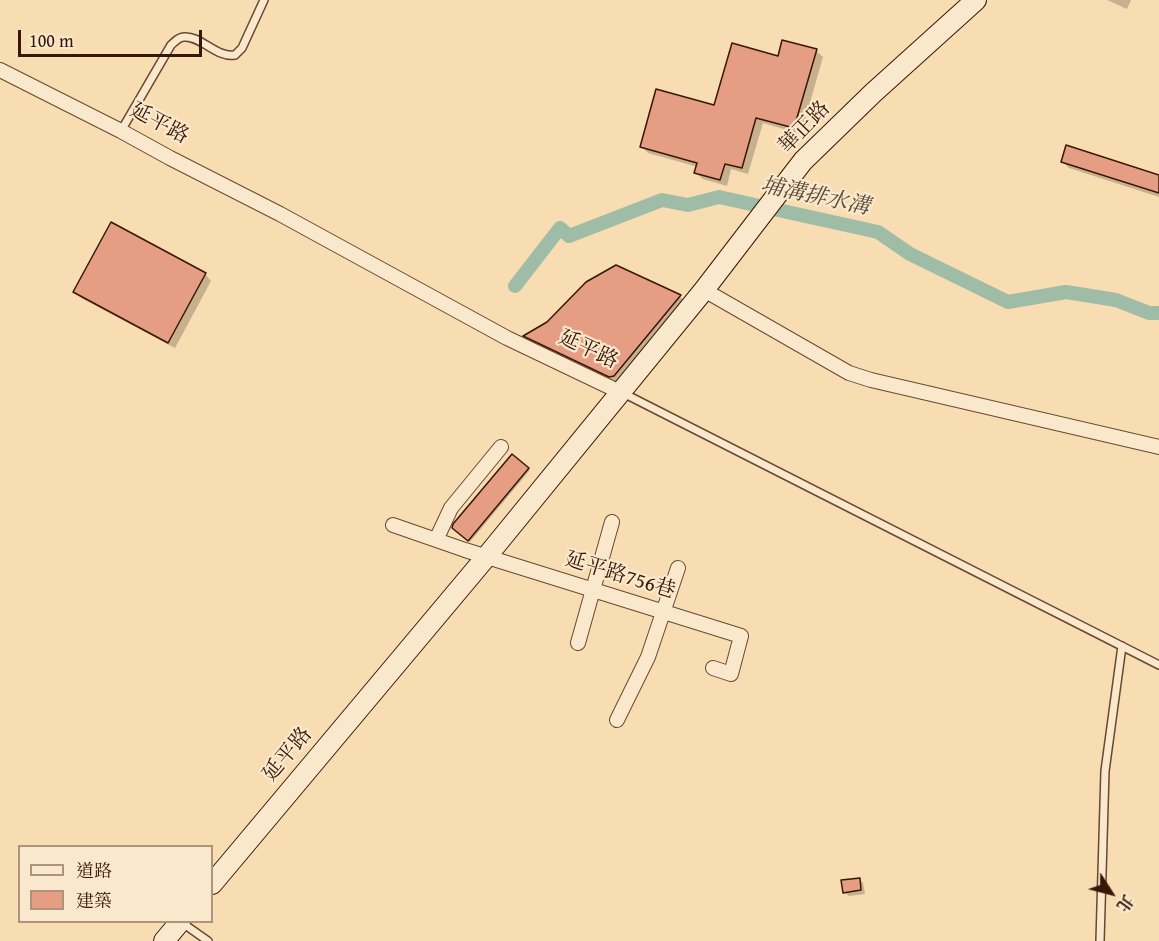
<!DOCTYPE html>
<html>
<head>
<meta charset="utf-8">
<style>
	body { margin:0 }
	#map { position:relative; width:1159px; height:941px; overflow:hidden; background:#f8dcb2; font-family:"Gentium Book Plus","Noto Serif TC",serif }
	canvas { display:block }
	.legend { position:absolute; left:18px; top:845px; width:195px; height:78px; box-sizing:border-box; background:#fae8cd; border:2px solid #ac947d; margin:0; padding:8px 10px; list-style:none; font-size:18px; color:#381706 }
	.legend li { display:flex; align-items:center; gap:12px; height:30px }
	.legend b { width:30px; border:2px solid #ac947d }
	.north { position:absolute; left:1081px; top:863px; width:60px; height:60px; -webkit-text-stroke:4px #fae8cd; paint-order:stroke; rotate:126deg; font-size:16px; font-weight:700; line-height:24px; text-align:center; color:#381706 }
	.north::after { content:''; display:block; margin:auto; width:21px; height:27px; background:#381706; clip-path:polygon(50% 0,100% 100%,50% 72%,0 100%) }
	.scale { position:absolute; left:18px; top:30px; width:184px; height:27px; box-sizing:border-box; border:3px solid #381706; border-top:0; padding-left:8px; font-size:18px; line-height:21px; white-space:nowrap; color:#381706; -webkit-text-stroke:4px #fae8cd; paint-order:stroke }
</style>
</head>
<body>
<div id="map">
<canvas width="1159" height="941"></canvas>
<ul class="legend">
<li><b style="height:8px;background:#fae8cd"></b>道路</li>
<li><b style="height:16px;background:#e59e83"></b>建築</li>
</ul>
<div class="north">北</div>
<div class="scale">100 m</div>
</div>
<script>
const ctx = document.querySelector('canvas').getContext('2d');
ctx.lineJoin = 'round';
function paint(path, color) {
  ctx.fillStyle = color;
  ctx.fill(path, 'evenodd');
}
function strokePath(path, color, width, dash) {
  ctx.strokeStyle = color;
  ctx.lineWidth = width;
  ctx.lineCap = dash ? 'butt' : 'round';
  ctx.setLineDash(dash || []);
  ctx.stroke(path);
}
function drawText(font, color, halo, rows, align = 'center') {
  ctx.font = font + ' "Gentium Book Plus","Noto Serif TC",serif';
  ctx.lineWidth = 4.5;
  ctx.setLineDash([]);
  ctx.textBaseline = 'middle';
  ctx.strokeStyle = halo;
  ctx.fillStyle = color;
  for (const [text, x, y, turn = 0] of rows) {
    ctx.save();
    ctx.translate(x, y);
    ctx.rotate((+turn || 0) * Math.PI / 180);
    ctx.textAlign = isNaN(turn) ? turn : align;
    if (halo) ctx.strokeText(text, 0, 0);
    ctx.fillText(text, 0, 0);
    ctx.restore();
  }
}
paint(new Path2D(`
	M 1107,0 L 1131,0 L 1127,9 Z
	M 816,51 L 823,57 L 801,134 L 763,123 L 748,174 L 731,169 L 727,186 L 703,179 L 696,173 L 698,167 L 648,153 L 641,146 L 715,107 L 779,57 Z
	M 1062,161 L 1159,177 L 1159,197 L 1069,168 Z
	M 616,267 L 680,297 L 687,303 L 617,383 L 532,342 L 526,336 L 548,323 Z
	M 205,274 L 211,281 L 175,348 L 81,298 L 75,291 Z
	M 512,456 L 530,470 L 470,542 L 454,528 Z
	M 859,879 L 863,883 L 865,894 L 849,896 L 844,892 Z`), '#0003');
strokePath(new Path2D(`
	M 515,286 L 560,228 L 569,236 L 662,200 L 688,205 L 719,197 L 878,232 L 910,254 L 1008,302 L 1066,292 L 1116,300 L 1149,313 L 1159,313`), '#9fbca7', 14);
const building = new Path2D(`
	M 782,40 L 817,49 L 794,128 L 756,118 L 742,168 L 725,164 L 720,180 L 694,173 L 697,163 L 640,147 L 656,89 L 714,105 L 732,43 L 778,56 Z
	M 1066,145 L 1159,175 L 1159,193 L 1061,162 Z
	M 111,222 L 206,273 L 168,343 L 73,292 Z
	M 616,265 L 681,295 L 614,376 L 609,377 L 523,336 L 547,322 L 586,282 Z
	M 512,454 L 529,468 L 468,541 L 452,528 L 453,524 Z
	M 860,878 L 861,890 L 843,893 L 841,880 Z`);
paint(building, '#e59e83');
strokePath(building, '#381706', 1.5);
const lane = new Path2D(`
	M 121,131 L 171,45 C 175,42 178,37 184,37 C 200,35 216,58 235,55 L 242,48 L 264,0
	M 623,393 L 1159,665
	M 181,922 L 208,941
	M 1100,941 L 1105,771 L 1122,646`);
const street = new Path2D(`
	M 0,70 L 121,131 L 170,158 L 280,214 L 507,338 L 620,392
	M 704,290 L 849,373 L 871,380 L 1159,447
	M 393,525 L 465,550 L 741,636 L 731,674 L 713,668
	M 436,540 L 451,508 L 501,447
	M 578,643 L 612,522
	M 617,720 L 648,657 L 678,568`);
const secondary = new Path2D(`
	M 212,884 L 487,556 L 704,290 L 803,161 L 873,93 L 976,0
	M 164,941 L 180,922`);
strokePath(lane, '#684831', 10);
strokePath(street, '#684831', 16);
strokePath(secondary, '#381706', 22);
strokePath(lane, '#fae8cd', 7);
strokePath(street, '#fae8cd', 14);
strokePath(secondary, '#fae8cd', 20);
drawText('21px', '#381706', '#fae8cd', [
	["延平路",159,124,28],
	["華正路",805,128,-46],
	["延平路",588,350,25],
	["延平路756巷",620,576,17],
	["延平路",288,755,-50]
]);
drawText('italic 22px', '#574936', '#fae8cd', [
	["埔溝排水溝",815,197,12]
]);
</script>
</body>
</html>
